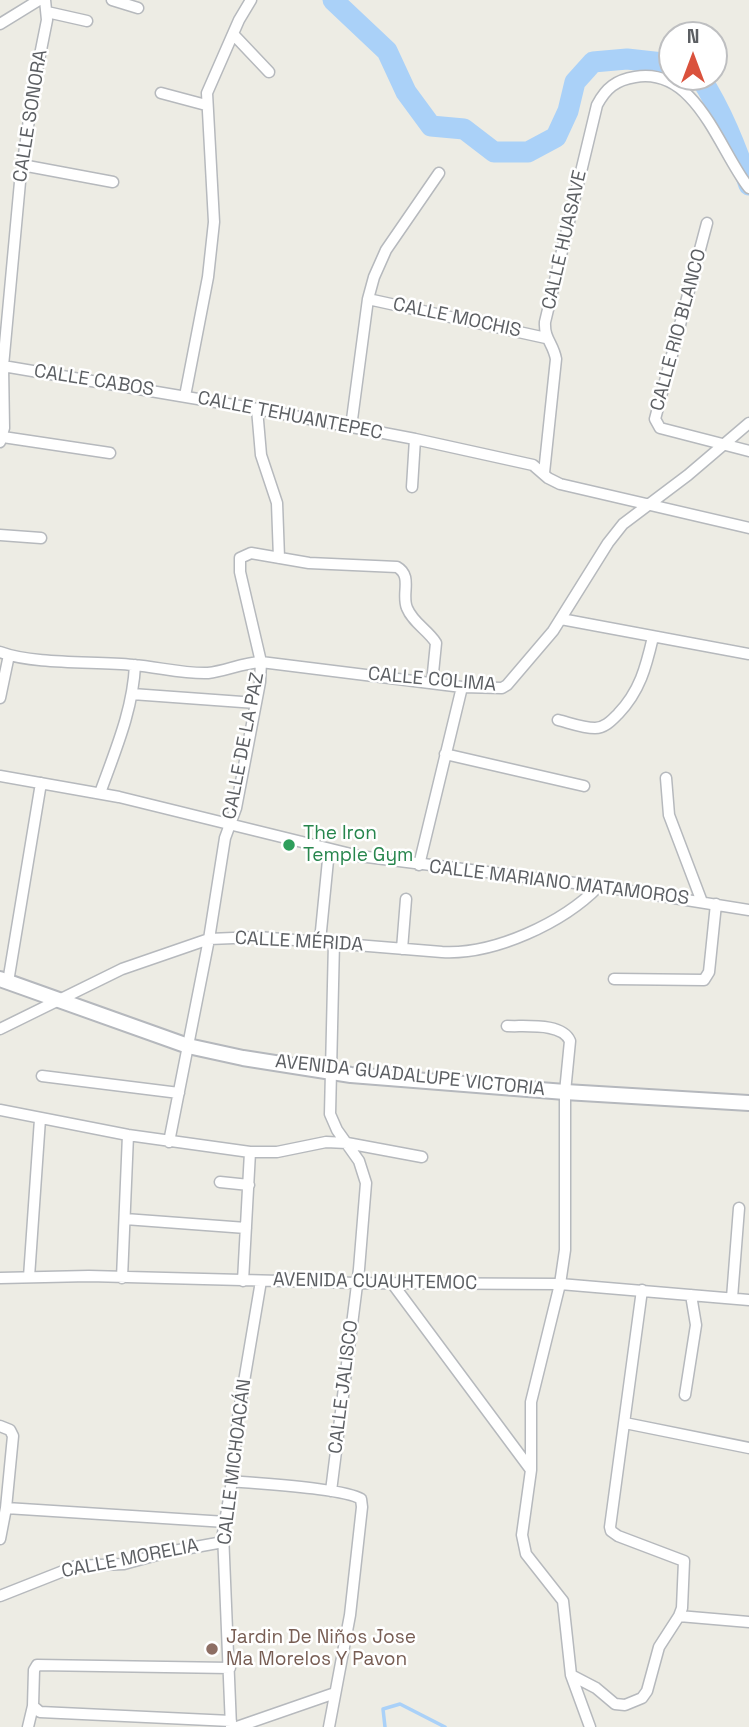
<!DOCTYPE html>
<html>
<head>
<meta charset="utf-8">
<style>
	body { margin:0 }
	#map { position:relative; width:749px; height:1727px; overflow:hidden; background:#edece4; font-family:"Space Grotesk",sans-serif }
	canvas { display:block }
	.north { position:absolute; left:658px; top:21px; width:70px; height:70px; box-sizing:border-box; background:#fff; border:2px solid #bebfc1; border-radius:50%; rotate:0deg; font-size:19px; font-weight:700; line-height:28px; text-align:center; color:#5c5f63 }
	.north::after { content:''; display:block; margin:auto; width:24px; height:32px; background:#da523d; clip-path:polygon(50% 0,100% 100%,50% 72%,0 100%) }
</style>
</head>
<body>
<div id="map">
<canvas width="749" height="1727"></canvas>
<div class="north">N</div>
</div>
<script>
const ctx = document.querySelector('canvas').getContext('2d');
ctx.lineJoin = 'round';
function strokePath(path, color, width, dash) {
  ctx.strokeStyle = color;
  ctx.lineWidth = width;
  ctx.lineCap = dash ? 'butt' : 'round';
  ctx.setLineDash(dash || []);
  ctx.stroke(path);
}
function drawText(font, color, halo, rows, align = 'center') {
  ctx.font = font + ' "Space Grotesk",sans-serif';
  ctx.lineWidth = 5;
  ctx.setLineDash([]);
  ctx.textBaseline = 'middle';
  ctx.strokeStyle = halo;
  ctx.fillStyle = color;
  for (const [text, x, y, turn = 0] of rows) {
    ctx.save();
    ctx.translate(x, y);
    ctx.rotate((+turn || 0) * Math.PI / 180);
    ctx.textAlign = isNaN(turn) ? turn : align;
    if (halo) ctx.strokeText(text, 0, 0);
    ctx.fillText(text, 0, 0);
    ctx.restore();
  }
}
strokePath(new Path2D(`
	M 385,1727 L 383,1709 L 400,1704 L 445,1727`), '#aad1f8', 3.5);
strokePath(new Path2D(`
	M 333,0 L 387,51 L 406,92 L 431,126 L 464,129 L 494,152 L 528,152 L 556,137 L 568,111 L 575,82 L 593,62 L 627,59 L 672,64
	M 700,77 C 722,111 736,147 749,185`), '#aad1f8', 21);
const minor = new Path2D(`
	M 112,0 L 138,8
	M 47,12 L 87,21
	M 0,24 L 39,0
	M 233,34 L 269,72
	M 161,93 L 206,105
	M 22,165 L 113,182
	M 707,223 L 655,419 L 660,428 L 749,451
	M 368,299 L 546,338
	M 3,366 L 257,409 L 415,439 L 533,465 L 548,478 L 560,484 L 749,528
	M 185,396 L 208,277 L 214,222 L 207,93 L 239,20 L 251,0
	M 257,409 L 261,455 L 277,503 L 279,558
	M 351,427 L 368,299 L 374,277 L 386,250 L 439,173
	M 3,437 L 110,453
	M 0,442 L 4,428 L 3,366 L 20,182 L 34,85 L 47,20 L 45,0
	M 544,473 L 556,359 C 553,343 544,339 545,322 L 597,105 C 606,88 616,80 635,77 C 696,66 719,150 749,188
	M 412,487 L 415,439
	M 0,535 L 41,538
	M 561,619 L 749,654
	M 0,652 C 35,665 94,661 133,665 C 158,667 184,674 208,673 C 226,671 242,663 261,662 L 462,687 L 502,688 L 507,685 L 553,631 L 608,543 L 623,524 L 688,475 L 749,423
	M 132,694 L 256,703
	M 0,698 L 9,655
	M 558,720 C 570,723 583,728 595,728 C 605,728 612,720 618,714 C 640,691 646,667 653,637
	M 445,754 L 584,786
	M 0,776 L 119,797 L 359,856 L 599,886 L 749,910
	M 666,778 L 669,815 L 702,902
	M 100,793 C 115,751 133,710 135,665
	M 419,865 L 462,687
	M 320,941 L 329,850
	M 402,949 L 406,899
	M 614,979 L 704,980 L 709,972 L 716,904
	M 8,982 L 41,783
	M 507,1026 C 524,1027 562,1022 570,1041 L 565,1092 L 565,1250 L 560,1284 L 531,1402 L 531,1470 L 522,1535 L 526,1554 L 563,1601 L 571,1675 L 590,1727
	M 0,1029 L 122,969 L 209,939 L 258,937 L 442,952 C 494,955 563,923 599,886
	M 42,1076 L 179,1093
	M 0,1110 L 128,1135 L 250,1152 L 277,1152 L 326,1142 L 347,1143 L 422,1157
	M 169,1142 L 209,939 L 225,838 L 236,808 L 260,682 L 261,662 L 240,572 L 240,558 L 251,553 L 309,563 L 397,567 C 413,576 401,594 407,608 C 413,623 428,630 436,643 L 432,683
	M 220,1182 L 249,1185
	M 125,1219 L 246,1228
	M 29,1277 L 40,1119
	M 0,1278 L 89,1276 L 357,1283 L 560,1284 L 749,1300
	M 122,1278 L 128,1135
	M 243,1281 L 250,1152
	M 392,1283 L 531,1470
	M 732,1298 L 739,1208
	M 685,1395 L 696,1325 L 691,1295
	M 625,1423 L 749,1448
	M 0,1426 L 10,1430 L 13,1436 L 6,1508 L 0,1539
	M 232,1481 C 258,1484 344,1488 361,1499 L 362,1507 L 350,1615 L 329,1727
	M 331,1491 L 359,1269 L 366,1183 L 359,1161 L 337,1130 L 330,1114 L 334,942
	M 6,1508 L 226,1522
	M 0,1596 L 76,1566 L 124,1564 L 168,1552 L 223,1542
	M 679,1616 L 749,1622
	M 571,1675 L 596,1688 L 615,1704 L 625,1705 L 642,1698 L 647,1691 L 659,1647 L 679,1616 L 682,1608 L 684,1561 L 618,1536 L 611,1531 L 610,1527 L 642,1290
	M 33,1706 L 40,1712 L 231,1721
	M 28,1727 L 33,1706 L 34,1670 L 37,1665 L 230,1668
	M 231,1727 L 223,1533 L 232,1481 L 238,1417 L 261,1281
	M 237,1727 L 335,1693`);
const secondary = new Path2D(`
	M 0,979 L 188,1046 L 243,1058 L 351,1075 L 565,1092 L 749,1103`);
strokePath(minor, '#b6b9bd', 13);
strokePath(secondary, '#b5b8bd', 18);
strokePath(minor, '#fff', 10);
strokePath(secondary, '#fff', 14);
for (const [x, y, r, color] of [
	[289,845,7,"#2e9e5b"],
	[212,1649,7,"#8d6e63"]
]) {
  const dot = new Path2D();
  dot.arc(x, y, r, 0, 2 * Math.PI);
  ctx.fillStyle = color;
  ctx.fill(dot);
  strokePath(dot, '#fff', 2.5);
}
drawText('19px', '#5c5f63', '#fff', [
	["CALLE SONORA",31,116,-81],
	["CALLE HUASAVE",565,240,-77],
	["CALLE MOCHIS",457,318,12],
	["CALLE RIO BLANCO",679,330,-75],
	["CALLE CABOS",94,381,9],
	["CALLE TEHUANTEPEC",290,416,11],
	["CALLE COLIMA",432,680,5],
	["CALLE DE LA PAZ",244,746,-79],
	["CALLE MARIANO MATAMOROS",559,883,7],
	["CALLE MÉRIDA",299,942,3],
	["AVENIDA GUADALUPE VICTORIA",410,1076,6],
	["AVENIDA CUAUHTEMOC",375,1282,1],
	["CALLE JALISCO",344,1387,-83],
	["CALLE MICHOACÁN",235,1462,-83],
	["CALLE MORELIA",130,1559,-11]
]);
drawText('19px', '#27864d', '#fff', [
	["The Iron",303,834],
	["Temple Gym",303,856]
], 'left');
drawText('19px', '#785e54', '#fff', [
	["Jardin De Niños Jose",226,1638],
	["Ma Morelos Y Pavon",226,1660]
], 'left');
</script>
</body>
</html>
